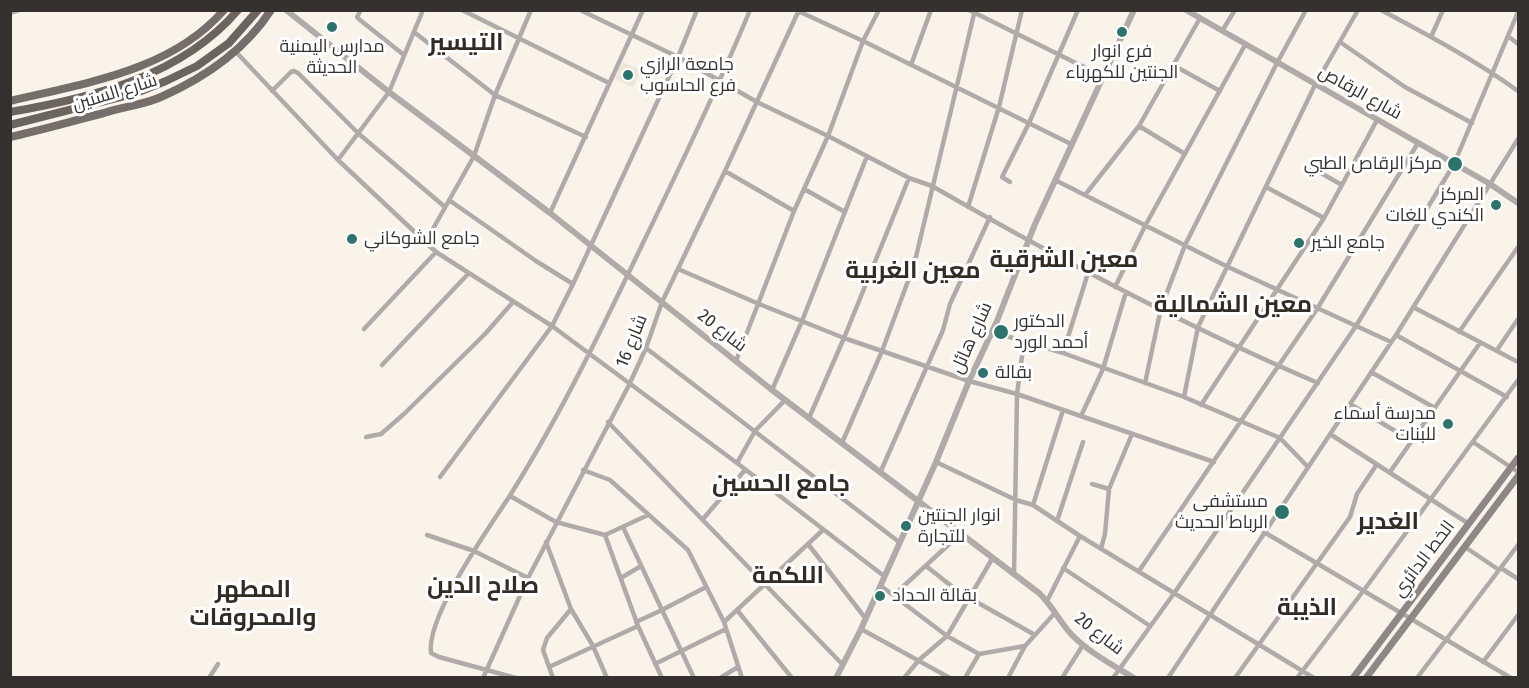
<!DOCTYPE html>
<html>
<head>
<meta charset="utf-8">
<style>
	body { margin:0 }
	#map { position:relative; width:1529px; height:688px; overflow:hidden; background:#faf3ea; font-family:"Fira Sans Condensed",sans-serif }
	canvas { display:block }
	.frame { position:absolute; inset:0; border:12px solid #34312e; pointer-events:none }
</style>
</head>
<body>
<div id="map">
<canvas width="1529" height="688"></canvas>
<div class="frame"></div>
</div>
<script>
const ctx = document.querySelector('canvas').getContext('2d');
ctx.lineJoin = 'round';
function paint(path, color) {
  ctx.fillStyle = color;
  ctx.fill(path, 'evenodd');
}
function strokePath(path, color, width, dash) {
  ctx.strokeStyle = color;
  ctx.lineWidth = width;
  ctx.lineCap = dash ? 'butt' : 'round';
  ctx.setLineDash(dash || []);
  ctx.stroke(path);
}
function drawText(font, color, halo, rows, align = 'center') {
  ctx.font = font + ' "Fira Sans Condensed",Cairo,sans-serif';
  ctx.lineWidth = 6;
  ctx.setLineDash([]);
  ctx.textBaseline = 'middle';
  ctx.strokeStyle = halo;
  ctx.fillStyle = color;
  for (const [text, x, y, turn = 0] of rows) {
    ctx.save();
    ctx.translate(x, y);
    ctx.rotate((+turn || 0) * Math.PI / 180);
    ctx.textAlign = isNaN(turn) ? turn : align;
    if (halo) ctx.strokeText(text, 0, 0);
    ctx.fillText(text, 0, 0);
    ctx.restore();
  }
}
paint(new Path2D(`
	M 622,62 L 641,70 L 633,87 L 615,79 Z`), '#f1e5d7');
strokePath(new Path2D(`
	M 361,10 L 357,17 L 360,20 L 404,55
	M 462,10 L 609,83
	M 580,10 L 678,57 L 757,102 L 828,136 L 909,178 L 932,186 C 1057,258 1185,326 1318,383
	M 969,10 L 1102,76
	M 1381,10 C 1428,35 1475,60 1518,91
	M 798,11 L 863,41 L 1071,144
	M 10,13 L 19,10
	M 1222,31 L 1235,10
	M 414,32 L 495,95 L 586,137
	M 1508,36 L 1518,44
	M 1431,37 L 1443,10
	M 1340,42 L 1405,87 L 1472,123
	M 236,52 L 338,160 L 436,252 L 552,326 L 737,463 L 884,576
	M 911,65 L 931,10
	M 1173,65 L 1220,91
	M 272,91 L 291,72 L 294,71 L 298,73 L 359,134 L 445,207
	M 1139,126 L 1185,154
	M 338,160 L 389,92 L 423,10
	M 1312,168 L 1342,185
	M 725,171 L 794,211
	M 1055,180 L 1226,266 L 1391,342
	M 1010,182 L 1002,177 L 1029,123 L 1078,10
	M 1266,187 L 1324,218
	M 804,189 L 845,212
	M 1085,195 L 1139,126 L 1200,18
	M 449,200 L 536,261 L 573,284
	M 968,207 L 999,107 L 1022,10
	M 550,213 L 643,10
	M 425,243 L 474,156 L 495,95 L 531,10
	M 678,269 L 759,304 L 844,338 L 969,381 L 1017,394 L 1214,462
	M 1115,287 L 1145,226 L 1245,45
	M 1413,307 L 1518,362
	M 364,329 L 436,252
	M 993,332 L 1063,353 L 1184,397 L 1280,438 L 1308,467
	M 1459,332 L 1518,247
	M 1396,335 L 1507,397
	M 646,348 L 899,542
	M 1497,350 L 1518,319
	M 1063,353 L 1088,273
	M 736,361 L 794,211 L 828,136 L 863,41 L 879,10
	M 382,365 L 468,274
	M 1371,372 L 1435,408
	M 1145,383 L 1161,308 L 1185,245 L 1277,63 L 1306,10
	M 772,390 L 802,321 L 867,156
	M 1184,397 L 1198,327 L 1315,85 L 1358,10
	M 1350,404 L 1412,441
	M 1201,405 L 1324,218 L 1377,120
	M 1081,416 L 1103,369 L 1126,292
	M 809,418 L 844,338 L 909,178
	M 608,422 L 843,665
	M 1330,434 L 1469,524
	M 366,437 L 381,434 L 404,414 L 485,334 L 513,302
	M 1473,442 L 1518,472
	M 842,443 L 882,351 L 914,265 L 975,10
	M 936,462 L 1016,500 L 1033,505 L 1080,536 L 1314,678
	M 737,463 L 755,431 L 785,400
	M 583,470 L 610,480 L 688,550 L 724,622 L 742,678
	M 1390,472 L 1480,343
	M 880,473 L 943,330 L 950,304 L 990,217
	M 440,477 L 552,326 L 573,284 L 678,57 L 697,10
	M 1092,484 L 1109,489 L 1105,534 L 1101,549
	M 1109,489 L 1132,434
	M 510,496 L 556,522 L 605,535 L 638,626 L 662,678
	M 1033,505 L 1063,410
	M 703,519 L 745,470
	M 1057,521 L 1083,442
	M 623,527 L 694,678
	M 1264,532 L 1511,678
	M 427,535 L 474,551 L 528,578
	M 605,535 L 648,515
	M 546,542 L 571,609 L 593,646 L 607,678
	M 808,544 L 866,619
	M 1465,547 L 1499,570
	M 926,566 L 959,592 L 1035,635
	M 1063,568 L 1150,626
	M 1501,568 L 1518,579
	M 1139,571 L 1317,309 L 1418,143
	M 1014,575 L 1017,394 L 1024,341
	M 621,578 L 641,566
	M 881,586 L 947,636 L 979,654 L 1025,646
	M 894,595 L 960,534
	M 1047,601 L 1080,536
	M 737,610 L 792,678
	M 636,622 L 662,610 L 706,587
	M 724,622 L 823,530
	M 861,629 L 950,678
	M 1483,662 L 1518,615
	M 655,664 L 726,629
	M 549,667 L 638,626
	M 209,678 L 218,664
	M 483,678 L 528,578 L 629,385 L 646,348 L 662,302 L 725,171 L 799,10
	M 516,678 L 439,657 L 431,653 C 426,617 488,529 509,497 C 560,416 601,331 642,245 C 680,167 717,90 750,10
	M 553,678 L 543,650 L 547,638 L 571,609
	M 720,678 L 738,667
	M 904,678 L 919,660 L 947,636 L 992,559
	M 965,678 L 979,654
	M 1008,678 L 1025,646 L 1054,614
	M 1062,678 L 1083,645
	M 1113,678 L 1175,592 L 1356,326 L 1454,164 L 1518,12
	M 1168,678 L 1396,335 L 1518,139
	M 1235,678 L 1350,517 L 1357,494 L 1377,464
	M 1297,678 L 1364,590 L 1518,380
	M 1417,678 L 1518,545`), '#b0aba9', 4.5);
strokePath(new Path2D(`
	M 286,10 L 389,92 L 550,213 L 772,390 L 1039,593 C 1052,605 1059,621 1071,634 C 1088,652 1113,665 1134,678
	M 1186,10 L 1490,184 L 1518,203
	M 836,678 L 861,629 L 936,462 L 969,381 L 997,321 L 1035,224 L 1134,10`), '#b0aba9', 6);
strokePath(new Path2D(`
	M 1353,678 L 1518,458
	M 1366,678 L 1518,476`), '#8f8785', 7);
strokePath(new Path2D(`
	M 10,101 C 85,83 171,71 224,10
	M 10,137 C 42,130 72,121 104,113 C 122,107 143,105 161,97 C 204,78 245,50 271,10`), '#776e6b', 8);
strokePath(new Path2D(`
	M 10,112 C 92,98 182,76 238,10
	M 10,125 L 136,93 L 166,81 L 197,66 L 229,43 L 258,10`), '#6d6460', 8);
for (const [x, y, r, color] of [
	[332,27,6,"#2b736b"],
	[1122,32,6,"#2b736b"],
	[628,75,6,"#2b736b"],
	[1455,164,8,"#2b736b"],
	[1496,205,6,"#2b736b"],
	[352,239,6,"#2b736b"],
	[1299,243,6,"#2b736b"],
	[1001,332,8,"#2b736b"],
	[983,373,6,"#2b736b"],
	[1448,424,6,"#2b736b"],
	[1282,512,8,"#2b736b"],
	[906,526,6,"#2b736b"],
	[880,596,6,"#2b736b"]
]) {
  const dot = new Path2D();
  dot.arc(x, y, r, 0, 2 * Math.PI);
  ctx.fillStyle = color;
  ctx.fill(dot);
  strokePath(dot, '#fff', 2);
}
drawText('18px', '#34312e', '#fff', [
	["مدارس اليمنية",332,47,"center"],
	["الحديثة",332,68,"center"],
	["فرع انوار",1122,52,"center"],
	["الجنتين للكهرباء",1122,73,"center"],
	["جامعة الرازي",640,65],
	["فرع الحاسوب",640,86],
	["مركز الرقاص الطبي",1442,164,"right"],
	["المركز",1484,195,"right"],
	["الكندي للغات",1484,216,"right"],
	["جامع الشوكاني",364,239],
	["جامع الخير",1311,243],
	["الدكتور",1014,322],
	["أحمد الورد",1014,343],
	["بقالة",995,373],
	["مدرسة أسماء",1436,414,"right"],
	["للبنات",1436,435,"right"],
	["مستشفى",1268,502,"right"],
	["الرباط الحديث",1268,523,"right"],
	["انوار الجنتين",918,516],
	["للتجارة",918,537],
	["بقالة الحداد",892,596]
], 'left');
drawText('18px', '#34312e', '#fff', [
	["شارع الستين",115,93,-17],
	["شارع الرقاص",1360,93,29],
	["شارع 20",722,331,38],
	["شارع هائل",972,338,-66],
	["شارع 16",632,341,-68],
	["الخط الدائري",1424,559,-53],
	["شارع 20",1099,634,38]
]);
drawText('bold 24px', '#322c25', '#fff', [
	["التيسير",466,43],
	["معين الشرقية",1064,260],
	["معين الغربية",913,271],
	["معين الشمالية",1233,305],
	["جامع الحسين",781,484],
	["الغدير",1388,522],
	["اللكمة",788,576],
	["صلاح الدين",483,586],
	["المطهر",253,590],
	["والمحروقات",253,618],
	["الذيبة",1307,608]
]);
</script>
</body>
</html>
